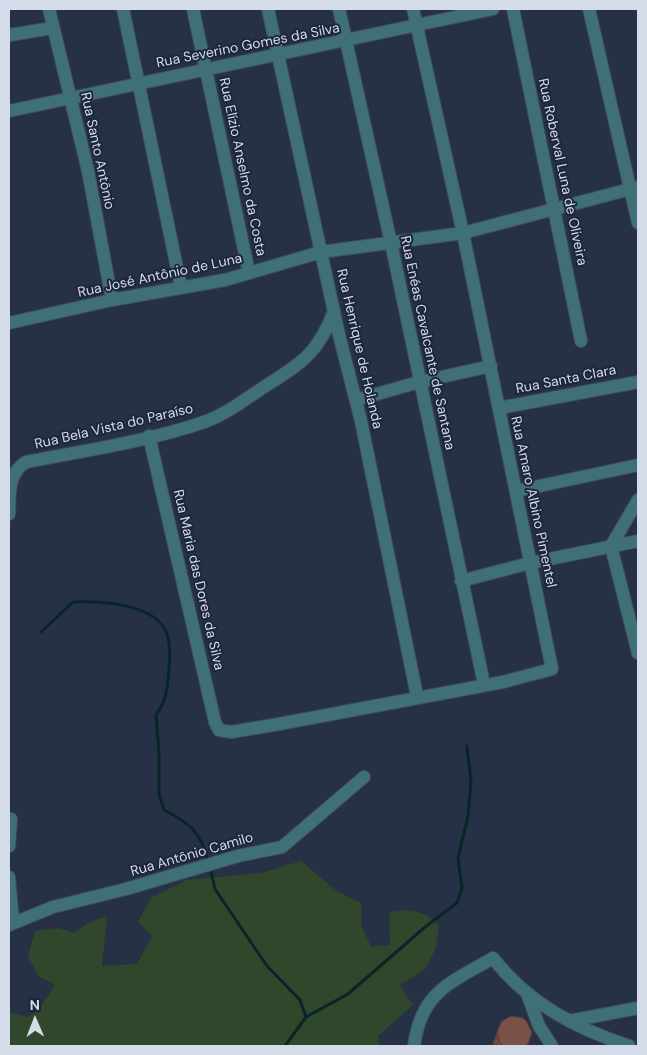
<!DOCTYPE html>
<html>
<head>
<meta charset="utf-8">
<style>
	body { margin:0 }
	#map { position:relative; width:647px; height:1055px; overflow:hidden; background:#263146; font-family:"DM Sans",sans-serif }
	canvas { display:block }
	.frame { position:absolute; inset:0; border:10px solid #d4dbe9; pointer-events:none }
	.north { position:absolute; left:10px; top:995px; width:50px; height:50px; -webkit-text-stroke:4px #1d273b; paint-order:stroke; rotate:359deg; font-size:14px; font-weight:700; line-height:20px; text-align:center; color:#d4dbe9 }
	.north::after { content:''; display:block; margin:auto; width:18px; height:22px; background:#d4dbe9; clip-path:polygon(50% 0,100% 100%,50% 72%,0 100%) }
</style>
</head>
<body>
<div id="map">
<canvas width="647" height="1055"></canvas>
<div class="frame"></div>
<div class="north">N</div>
</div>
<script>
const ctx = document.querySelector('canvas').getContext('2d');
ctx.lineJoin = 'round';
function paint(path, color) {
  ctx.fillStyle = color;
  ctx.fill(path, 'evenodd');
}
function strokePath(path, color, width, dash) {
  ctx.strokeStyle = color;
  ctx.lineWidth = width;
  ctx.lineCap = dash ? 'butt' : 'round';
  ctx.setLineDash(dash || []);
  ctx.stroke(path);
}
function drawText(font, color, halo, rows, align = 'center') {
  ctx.font = font + ' "DM Sans",sans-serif';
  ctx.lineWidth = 4;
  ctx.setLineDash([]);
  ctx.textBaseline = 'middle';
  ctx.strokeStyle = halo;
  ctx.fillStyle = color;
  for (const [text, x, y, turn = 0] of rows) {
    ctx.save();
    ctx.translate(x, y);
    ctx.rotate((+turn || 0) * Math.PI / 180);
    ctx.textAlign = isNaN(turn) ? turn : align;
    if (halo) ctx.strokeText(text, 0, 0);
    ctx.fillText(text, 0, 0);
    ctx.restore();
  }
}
paint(new Path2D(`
	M 301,861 L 338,892 L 361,903 L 361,924 L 371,947 L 390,945 L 389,912 C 409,908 424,910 439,926 L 436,948 L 425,969 L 400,985 L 413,1005 L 378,1036 L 380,1046 L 9,1046 L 9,1013 L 28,1017 L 38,1011 L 55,985 L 38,976 L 28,956 L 35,931 L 59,928 L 74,933 L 86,924 L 107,916 L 102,966 L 137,964 L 152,936 L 138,922 L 151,898 L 187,880 L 261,873 Z`), '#30472b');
strokePath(new Path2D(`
	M 41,632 L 73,602 C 100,601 160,603 168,637 C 170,646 170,658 169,667 C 168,685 167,700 156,715 L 159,752 L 159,794 L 164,810 C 190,823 201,832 208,861
	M 210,867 L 215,889 L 267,966 L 300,1000 L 306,1017 L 285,1046
	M 306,1017 L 348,994 L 425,927 L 457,903 L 462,888 L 458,858 L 468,816 L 471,781 L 467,746`), '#082628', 3);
const minor = new Path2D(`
	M 49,9 L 88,171 L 112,300
	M 123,9 L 181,287
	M 193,9 L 249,273
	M 268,9 L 339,335 L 361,421 L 417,696
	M 339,9 L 391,243 L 484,684
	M 513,9 L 581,341
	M 589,9 L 638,223
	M 9,35 L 53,28
	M 9,111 L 493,9
	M 9,323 L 112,300 L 225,280 L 321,252 L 463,233 L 638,187
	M 356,400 L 419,382 L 491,366
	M 499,408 L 638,382
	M 149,436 L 215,722 L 219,730 L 231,732 L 279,724 L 503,682 L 552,669 L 463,233 L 413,9
	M 516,491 L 638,465
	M 638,500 L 611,546 L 638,653
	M 9,514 C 10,495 7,474 26,462 C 82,451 150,441 204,422 C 227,414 247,398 267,385 C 302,363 319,352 334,311
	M 461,581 L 530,563 L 638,541
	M 9,846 L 11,819
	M 9,877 L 13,923
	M 9,925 L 53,907 L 126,889 L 238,856 L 282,847 L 364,777
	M 528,996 L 539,1026 L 552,1046
	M 569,1021 L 638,1008
	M 414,1046 C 421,992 450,983 493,958 C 528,1003 575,1028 629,1046`);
strokePath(minor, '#424c60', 14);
strokePath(minor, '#3f7076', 12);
paint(new Path2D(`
	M 497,1032 L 529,1042 L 528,1046 L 494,1046 L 493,1043 Z`), '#69463e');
const building = new Path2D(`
	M 511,1016 L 523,1018 L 527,1022 L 532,1032 L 529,1042 L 525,1046 L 504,1046 L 500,1043 L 497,1032 L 501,1022 Z`);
paint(building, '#7a5148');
strokePath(building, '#553932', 1);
drawText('14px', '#d4dbe9', '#1d273b', [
	["Rua Severino Gomes da Silva",248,46,-11],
	["Rua Santo Antônio",97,151,78],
	["Rua Elízio Anselmo da Costa",242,167,78],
	["Rua Roberval Luna de Oliveira",562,172,78],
	["Rua José Antônio de Luna",160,276,-12],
	["Rua Enéas Cavalcante de Santana",427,343,78],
	["Rua Henrique de Holanda",359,349,77],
	["Rua Santa Clara",566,380,-11],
	["Rua Bela Vista do Paraíso",114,427,-13],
	["Rua Amaro Albino Pimentel",533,502,78],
	["Rua Maria das Dores da Silva",198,580,77],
	["Rua Antônio Camilo",192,855,-16]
]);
</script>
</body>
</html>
